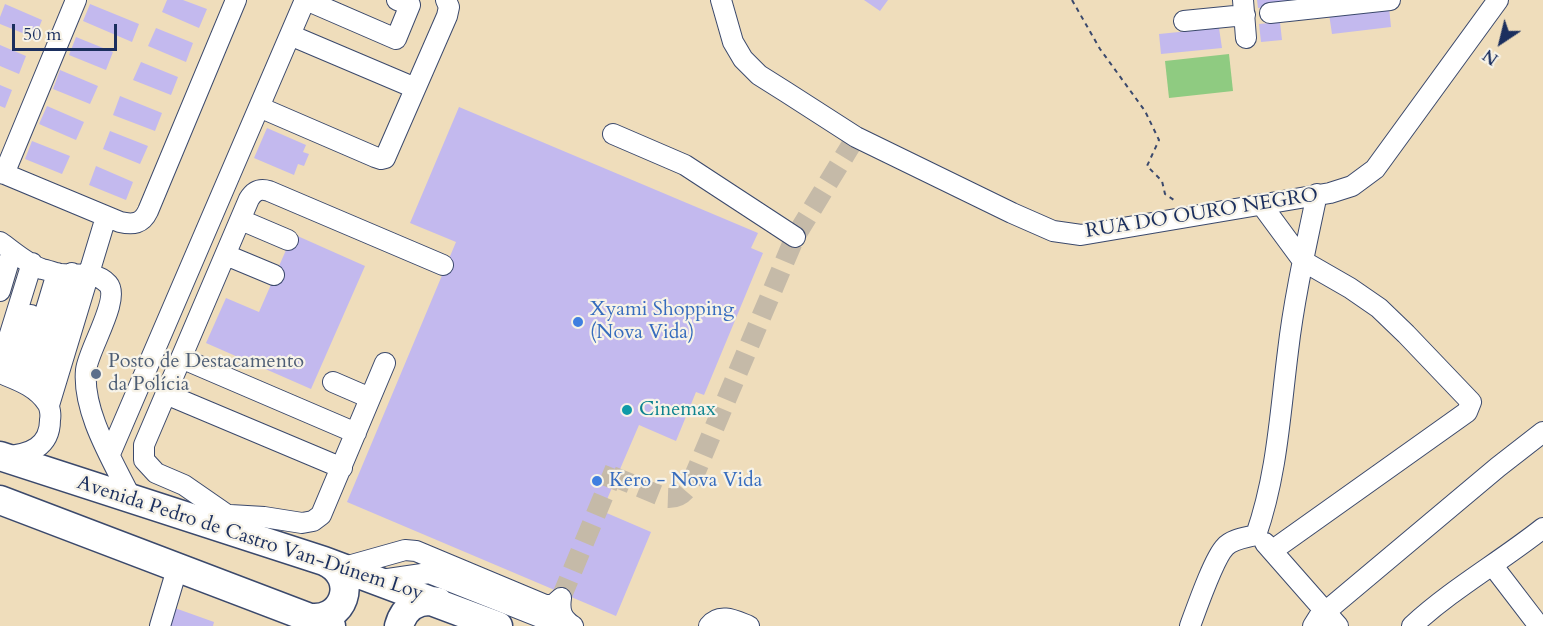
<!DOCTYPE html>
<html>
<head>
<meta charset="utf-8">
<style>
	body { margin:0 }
	#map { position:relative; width:1543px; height:626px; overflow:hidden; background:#efddbb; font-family:Cardo,serif }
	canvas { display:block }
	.north { position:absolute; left:1471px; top:12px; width:60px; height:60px; -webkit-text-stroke:4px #f7f3e8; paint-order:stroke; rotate:215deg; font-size:16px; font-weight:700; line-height:24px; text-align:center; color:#1b2f5e }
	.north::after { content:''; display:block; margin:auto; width:21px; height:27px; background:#1b2f5e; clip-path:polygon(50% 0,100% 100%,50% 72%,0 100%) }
	.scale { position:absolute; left:12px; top:24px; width:105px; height:27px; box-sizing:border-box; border:3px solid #1b2f5e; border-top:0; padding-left:8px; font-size:18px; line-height:21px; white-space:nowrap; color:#1b2f5e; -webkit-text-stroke:4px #f7f3e8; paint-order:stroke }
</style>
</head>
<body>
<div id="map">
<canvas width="1543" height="626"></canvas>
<div class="north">N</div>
<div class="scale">50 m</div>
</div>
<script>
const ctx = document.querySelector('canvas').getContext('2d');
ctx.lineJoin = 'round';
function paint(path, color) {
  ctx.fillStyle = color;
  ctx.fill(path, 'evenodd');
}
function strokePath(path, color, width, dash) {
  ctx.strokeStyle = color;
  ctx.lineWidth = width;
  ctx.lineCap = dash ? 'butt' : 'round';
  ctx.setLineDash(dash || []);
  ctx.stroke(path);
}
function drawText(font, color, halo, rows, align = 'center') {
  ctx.font = font + ' Cardo,serif';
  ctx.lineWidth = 4.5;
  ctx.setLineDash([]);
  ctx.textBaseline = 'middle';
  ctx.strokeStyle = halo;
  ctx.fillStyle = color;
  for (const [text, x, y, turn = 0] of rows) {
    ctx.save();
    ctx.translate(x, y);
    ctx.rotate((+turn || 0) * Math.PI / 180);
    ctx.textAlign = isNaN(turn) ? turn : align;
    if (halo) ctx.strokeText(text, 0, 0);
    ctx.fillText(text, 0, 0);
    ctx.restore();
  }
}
paint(new Path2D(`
	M 1229,54 L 1233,91 L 1169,98 L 1165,61 Z`), '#8fcb81');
paint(new Path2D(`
	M 167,0 L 183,0 L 207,9 L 199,28 L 162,12 Z
	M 864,0 L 888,0 L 880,11 Z
	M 1257,0 L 1317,0 L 1317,2 L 1258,8 Z
	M 5,4 L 42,20 L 35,38 L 0,24 L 0,17 Z
	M 90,4 L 139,24 L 132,42 L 83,21 Z
	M 1389,7 L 1391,27 L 1332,34 L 1329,14 Z
	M 1280,22 L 1282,40 L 1261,42 L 1259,24 Z
	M 156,28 L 193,43 L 186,62 L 148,46 Z
	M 1219,28 L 1222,48 L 1161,54 L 1159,34 Z
	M 76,37 L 113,52 L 106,70 L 69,55 Z
	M 0,45 L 26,56 L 19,74 L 0,66 Z
	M 141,62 L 178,77 L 171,95 L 133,80 Z
	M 60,70 L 98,86 L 90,104 L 53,89 Z
	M 0,85 L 12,90 L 5,108 L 0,106 Z
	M 120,96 L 162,113 L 155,131 L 113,115 Z
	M 47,106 L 84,122 L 76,140 L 39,124 Z
	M 459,107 L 758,233 L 751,248 L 763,253 L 704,395 L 696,392 L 676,441 L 639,425 L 602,511 L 651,532 L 616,616 L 347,502 L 456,242 L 410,223 Z
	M 267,128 L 306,145 L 303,152 L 309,154 L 304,166 L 298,164 L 294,175 L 254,158 Z
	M 110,131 L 148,146 L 140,164 L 103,149 Z
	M 32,141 L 70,156 L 62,174 L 25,159 Z
	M 96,166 L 133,182 L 126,200 L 89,185 Z
	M 293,234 L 365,266 L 311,389 L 206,343 L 226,298 L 259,312 Z
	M 172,607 L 214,622 L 213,626 L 165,626 Z`), '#c3b9ee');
strokePath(new Path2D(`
	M 612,476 L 666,498 C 679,499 684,494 691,483 L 795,237 L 856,137
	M 561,598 L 616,466`), '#c5baa8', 20, [20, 10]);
const minor = new Path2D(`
	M 306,0 L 396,39 L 410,5 L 397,0
	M 721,0 L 733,42 L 743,59 L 759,75 L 786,92 L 856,137 L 1012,213 L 1053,231 L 1081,235 L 1330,193 L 1352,186 L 1375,169 L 1498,0
	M 1243,0 L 1246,38
	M 1270,13 L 1390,0
	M 1184,21 L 1245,15
	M 290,35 L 415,88
	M 259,107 L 375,157 L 381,159 L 385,158 L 447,16 L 449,7 L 446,0
	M 613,134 L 685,165 L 795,237
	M 0,172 L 120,222 C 133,225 142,224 148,211 L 236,0
	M 4,174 L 76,0
	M 1261,204 L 1303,261 L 1350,288 L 1379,308 L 1406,334 L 1471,402 L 1467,412 L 1273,550
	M 241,220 L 288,240
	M 0,242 C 13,251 27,264 42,269 C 48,270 54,273 60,274 C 76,276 95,270 108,284 C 121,299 88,350 86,370 C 82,412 113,461 131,498
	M 226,255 L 274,275
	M 0,291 L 12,251
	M 181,358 L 356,433
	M 0,366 L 32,263
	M 0,373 C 17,380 36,386 47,403 C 50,407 51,415 50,420 C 50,447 29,455 5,456
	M 12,377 L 31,315
	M 333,382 L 370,398
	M 24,383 L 57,273
	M 37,392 L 72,273
	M 166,394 L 342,468
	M 49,405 L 106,217
	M 110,454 L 305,0
	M 230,515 L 264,517 L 302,523 L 313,521 L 321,515 L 385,363
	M 249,530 L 184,485 L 156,473 L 144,460 L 144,445 L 249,199 C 254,191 259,188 269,191 L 443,265
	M 1256,535 C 1277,475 1280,414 1288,351 C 1294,299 1306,246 1317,194
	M 1265,543 L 1338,626
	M 1493,566 L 1539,626
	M 341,568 L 405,550 L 416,551 L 545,605 L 553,605 L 561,598
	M 381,580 L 429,573 L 550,621 L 555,626
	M 561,598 C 559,611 562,619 573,626
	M 160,626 L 177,569
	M 709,626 C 720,612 736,621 749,626
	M 1190,626 C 1196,610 1214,558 1225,547 C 1232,539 1245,538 1256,535
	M 1313,626 L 1318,618 L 1498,467 L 1543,432
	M 1412,626 C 1452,589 1500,562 1543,528`);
const highway = new Path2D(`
	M 0,456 L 324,561 L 498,626
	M 0,500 L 331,626
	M 305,617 C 344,626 361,577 324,561
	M 399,626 C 404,607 419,598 438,602`);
strokePath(minor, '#3b496c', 22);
strokePath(highway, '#3b496c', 31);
strokePath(new Path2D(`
	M 1072,0 L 1100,49 L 1145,111 L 1159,140 L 1147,166 L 1162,181 L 1165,194 L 1177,202`), '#3b496c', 2, [4.5, 4.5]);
strokePath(minor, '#fff', 20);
strokePath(highway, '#fff', 28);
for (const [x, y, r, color] of [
	[578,322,6,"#3f7fe0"],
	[96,374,6,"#5c6f8a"],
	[627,410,6,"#0f9aa8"],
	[597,481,6,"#3f7fe0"]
]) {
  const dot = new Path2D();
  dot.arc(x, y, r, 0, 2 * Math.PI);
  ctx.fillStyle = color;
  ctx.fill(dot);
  strokePath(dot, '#f7f3e8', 2);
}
drawText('20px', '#1b2f5e', '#f7f3e8', [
	["RUA DO OURO NEGRO",1202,214,-9],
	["Avenida Pedro de Castro Van-Dúnem Loy",250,539,18]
]);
drawText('20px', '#366cbe', '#f7f3e8', [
	["Xyami Shopping",590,310],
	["(Nova Vida)",590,333],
	["Kero - Nova Vida",609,481]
], 'left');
drawText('20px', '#4e5e75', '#f7f3e8', [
	["Posto de Destacamento",108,362],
	["da Polícia",108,385]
], 'left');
drawText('20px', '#0d838f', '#f7f3e8', [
	["Cinemax",639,410]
], 'left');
</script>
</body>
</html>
